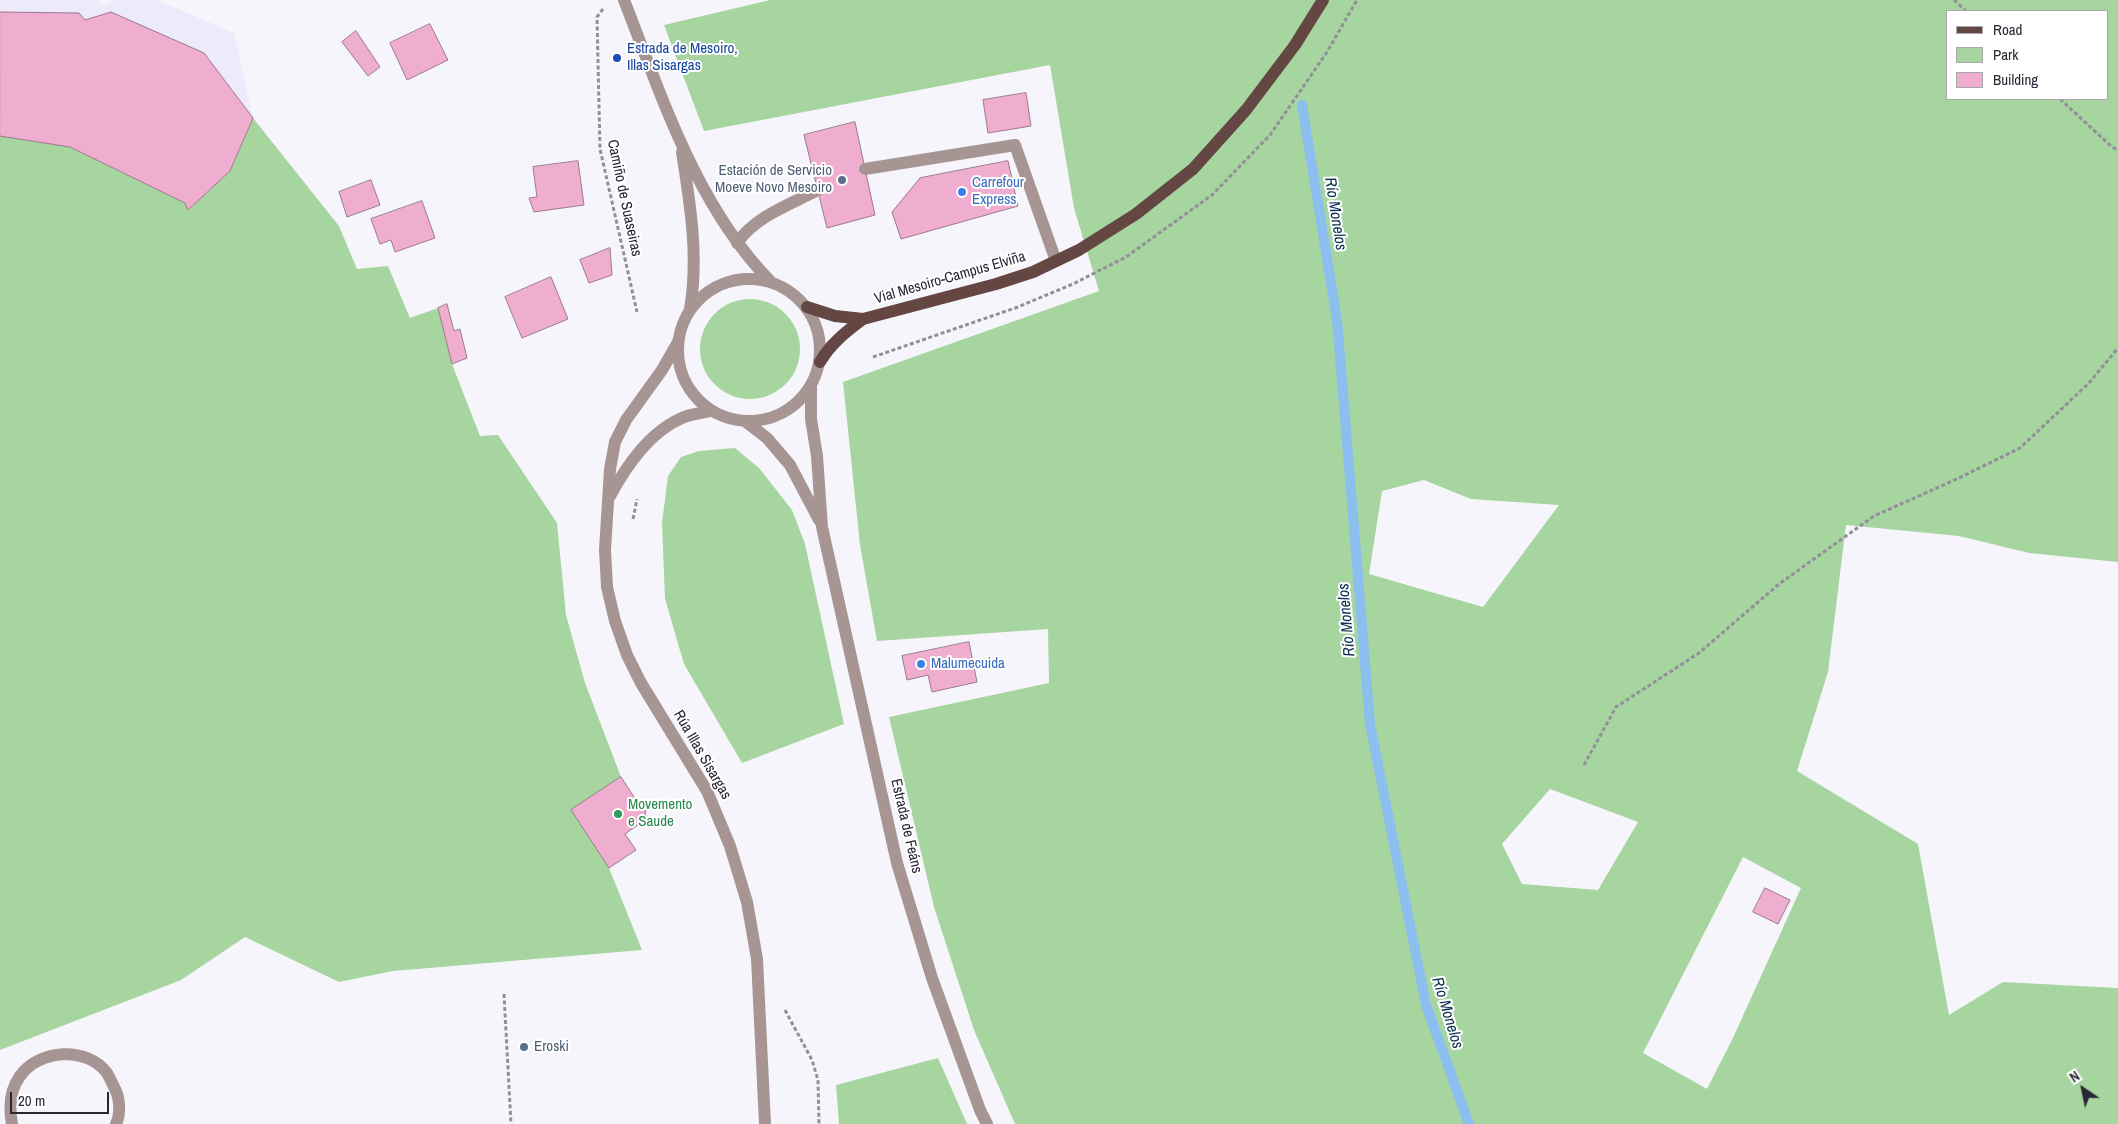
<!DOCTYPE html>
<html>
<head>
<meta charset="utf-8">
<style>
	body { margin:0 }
	#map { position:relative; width:2118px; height:1124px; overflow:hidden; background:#f7f5fc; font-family:"Archivo Narrow",sans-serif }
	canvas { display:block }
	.legend { position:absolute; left:1946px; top:10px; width:162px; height:90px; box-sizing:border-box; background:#fff; border:1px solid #aaa8ad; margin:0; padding:6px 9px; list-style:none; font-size:15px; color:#2a2633 }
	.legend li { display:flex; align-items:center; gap:10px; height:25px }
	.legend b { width:25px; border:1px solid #aaa8ad }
	.north { position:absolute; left:2058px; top:1064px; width:50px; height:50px; -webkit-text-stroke:4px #fff; paint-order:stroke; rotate:326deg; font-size:14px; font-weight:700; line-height:20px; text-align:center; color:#2a2633 }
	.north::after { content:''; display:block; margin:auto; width:18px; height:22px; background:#2a2633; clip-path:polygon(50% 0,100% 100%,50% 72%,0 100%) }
	.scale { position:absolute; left:10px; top:1092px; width:99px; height:22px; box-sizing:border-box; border:2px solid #2a2633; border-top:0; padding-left:6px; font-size:15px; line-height:18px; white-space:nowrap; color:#2a2633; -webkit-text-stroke:4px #fff; paint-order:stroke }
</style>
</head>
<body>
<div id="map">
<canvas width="2118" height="1124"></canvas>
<ul class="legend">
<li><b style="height:6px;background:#644743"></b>Road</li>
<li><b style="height:14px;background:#a6d59f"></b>Park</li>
<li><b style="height:14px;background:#efadd0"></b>Building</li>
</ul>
<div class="north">N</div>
<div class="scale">20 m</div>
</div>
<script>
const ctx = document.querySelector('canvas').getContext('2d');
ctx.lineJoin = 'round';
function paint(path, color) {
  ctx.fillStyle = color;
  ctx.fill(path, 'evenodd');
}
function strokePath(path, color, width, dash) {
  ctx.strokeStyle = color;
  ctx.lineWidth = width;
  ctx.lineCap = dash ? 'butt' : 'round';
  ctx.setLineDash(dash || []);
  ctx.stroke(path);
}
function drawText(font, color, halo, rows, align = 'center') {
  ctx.font = font + ' "Archivo Narrow",sans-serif';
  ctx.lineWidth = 4;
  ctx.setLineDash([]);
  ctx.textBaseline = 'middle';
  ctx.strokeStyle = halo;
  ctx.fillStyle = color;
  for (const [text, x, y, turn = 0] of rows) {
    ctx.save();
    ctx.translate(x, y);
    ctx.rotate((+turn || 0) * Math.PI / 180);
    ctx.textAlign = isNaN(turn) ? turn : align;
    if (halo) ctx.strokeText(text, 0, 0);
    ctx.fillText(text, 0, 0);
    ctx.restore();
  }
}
paint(new Path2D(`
	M 0,0 L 100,0 L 102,6 L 113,0 L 157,0 L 234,33 L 253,118 L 230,171 L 188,210 L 70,147 L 0,136 Z`), '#edeafc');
paint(new Path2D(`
	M 770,0 L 2118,0 L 2118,562 L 2029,553 L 1959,536 L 1846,525 L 1828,672 L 1797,771 L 1918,844 L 1949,1015 L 2003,982 L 2118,988 L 2118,1124 L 1015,1124 L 974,1030 L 934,907 L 889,717 L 1049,683 L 1048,629 L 877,641 L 860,545 L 843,382 L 1099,291 L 1074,208 L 1050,65 L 704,131 L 664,25 ZM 1947,11 L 2107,11 L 2107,99 L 1947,99 ZM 1424,480 L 1471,499 L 1559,505 L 1483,607 L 1369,574 L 1382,491 ZM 1550,789 L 1638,822 L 1598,890 L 1522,884 L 1502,844 ZM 1743,857 L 1801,888 L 1732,1040 L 1707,1089 L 1643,1053 Z
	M 253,118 L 339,226 L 357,269 L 388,266 L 410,318 L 438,308 L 452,364 L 480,436 L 498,435 L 557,523 L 566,615 L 585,683 L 621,777 L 571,810 L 609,868 L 642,950 L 393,971 L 339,982 L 245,937 L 181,980 L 0,1050 L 0,136 L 70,147 L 185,203 L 188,210 L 230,171 Z
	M700 349a50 50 0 1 1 100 0a50 50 0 1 1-100 0Z
	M 735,448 L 759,468 L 792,510 L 805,544 L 844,724 L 742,763 L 684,664 L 665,599 L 662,523 L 668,476 L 681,457 L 699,451 Z
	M 938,1058 L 967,1124 L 839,1124 L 836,1085 Z`), '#a6d59f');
strokePath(new Path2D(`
	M 1302,105 L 1337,320 L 1370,724 L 1426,1005 L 1469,1124`), '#8cbef0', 10);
const building = new Path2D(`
	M 0,12 L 79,13 L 85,20 L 111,12 L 204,53 L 253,118 L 230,171 L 188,210 L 185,203 L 70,147 L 0,136 Z
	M 430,24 L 448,60 L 407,80 L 390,43 Z
	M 356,31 L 380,67 L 368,76 L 342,42 Z
	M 1026,93 L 1031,126 L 988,133 L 983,100 Z
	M 855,122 L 875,215 L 827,228 L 804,135 Z
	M 578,161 L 584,205 L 534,212 L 529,198 L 537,197 L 533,167 Z
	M 1008,161 L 1018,206 L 901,239 L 892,212 L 920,178 Z
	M 371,180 L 380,205 L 347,217 L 339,192 Z
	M 422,201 L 435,238 L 395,252 L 391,240 L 380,244 L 371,219 Z
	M 610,248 L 612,275 L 589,283 L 580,260 Z
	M 551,277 L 568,319 L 522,338 L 505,297 Z
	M 447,304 L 454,331 L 460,329 L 467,358 L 452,364 L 438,308 Z
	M 969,642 L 977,682 L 932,692 L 928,675 L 907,680 L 902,656 Z
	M 621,777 L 640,806 L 647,808 L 645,814 L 648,818 L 625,834 L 636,850 L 609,868 L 571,810 Z
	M 1765,888 L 1790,900 L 1778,924 L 1753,912 Z`);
paint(building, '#efadd0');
strokePath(building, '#9b7a8b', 1);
strokePath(new Path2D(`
	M 1954,0 L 1966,11
	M 603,9 L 597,17 L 600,149 L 637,312
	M 2060,99 L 2112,147 L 2118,150
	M 873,357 L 1018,307 L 1073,284 L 1126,257 L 1212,195 L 1270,135 L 1327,52 L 1357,0
	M 633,519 L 637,499
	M 1584,765 L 1616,707 L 1699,653 L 1779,584 L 1874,516 L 1959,478 L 2020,448 L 2088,384 L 2118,348
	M 504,994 L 511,1124
	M 785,1010 L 812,1060 L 818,1080 L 819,1124`), '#928f99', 3, [4, 2.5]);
strokePath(new Path2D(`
	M 865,169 L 1015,145 L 1056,261
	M 737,243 C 756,216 789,205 818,190`), '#a79593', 12);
strokePath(new Path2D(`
	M 678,342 L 662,370 L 626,420 L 615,442 L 610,469 L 605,550 L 607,587 L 615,621 L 627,655 L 641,683 L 707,791 L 730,846 L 747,902 L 757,959 L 765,1124
	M 610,496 C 627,465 650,431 684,417 C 692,414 702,413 711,411
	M 12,1124 C 9,1108 10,1090 20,1076 C 39,1049 87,1046 107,1073 C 110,1078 112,1083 114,1087 C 120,1097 121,1114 116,1124`), '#a79593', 12);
strokePath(new Path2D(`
	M 624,0 C 662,97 696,205 770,281
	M 682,152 C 690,203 699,257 690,309
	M678 350a71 71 0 1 1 142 0a71 71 0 1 1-142 0Z
	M 811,387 L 811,419 L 817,456 L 822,527 L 897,863 L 932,978 L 980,1110 L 987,1124
	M 746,422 L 767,438 L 790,465 L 819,520`), '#a79593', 12);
strokePath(new Path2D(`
	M 807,307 L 835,316 L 863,319
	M 820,362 C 831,343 846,332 863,319 L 996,284 L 1033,272 L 1079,250 L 1136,214 L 1193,169 L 1246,110 L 1295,45 L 1323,0`), '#644743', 12);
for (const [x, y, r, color] of [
	[617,58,5,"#1a4fb4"],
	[842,180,5,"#5c6f8a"],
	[962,192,5,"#3f7fe0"],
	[921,664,5,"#3f7fe0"],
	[618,814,5,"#2e9e5b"],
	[524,1047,5,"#5c6f8a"]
]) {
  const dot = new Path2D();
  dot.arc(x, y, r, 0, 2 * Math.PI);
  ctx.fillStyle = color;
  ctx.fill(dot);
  strokePath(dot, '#fff', 2);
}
drawText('15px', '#164399', '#fff', [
	["Estrada de Mesoiro,",627,49],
	["Illas Sisargas",627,66]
], 'left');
drawText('15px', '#4e5e75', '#fff', [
	["Estación de Servicio",832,171],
	["Moeve Novo Mesoiro",832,188],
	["Eroski",534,1047,"left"]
], 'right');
drawText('15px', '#366cbe', '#fff', [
	["Carrefour",972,183],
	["Express",972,200],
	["Malumecuida",931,664]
], 'left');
drawText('15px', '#2a2633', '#fff', [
	["Camiño de Suaseiras",624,198,78],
	["Vial Mesoiro-Campus Elviña",950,278,-16],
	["Rúa Illas Sisargas",702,755,60],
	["Estrada de Feáns",906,826,77]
]);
drawText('15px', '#27864d', '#fff', [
	["Movemento",628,805],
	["e Saude",628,822]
], 'left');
drawText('italic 16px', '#0a2f4f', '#fff', [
	["Río Monelos",1335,214,81],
	["Río Monelos",1347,620,-95],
	["Río Monelos",1447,1013,73]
]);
</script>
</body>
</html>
